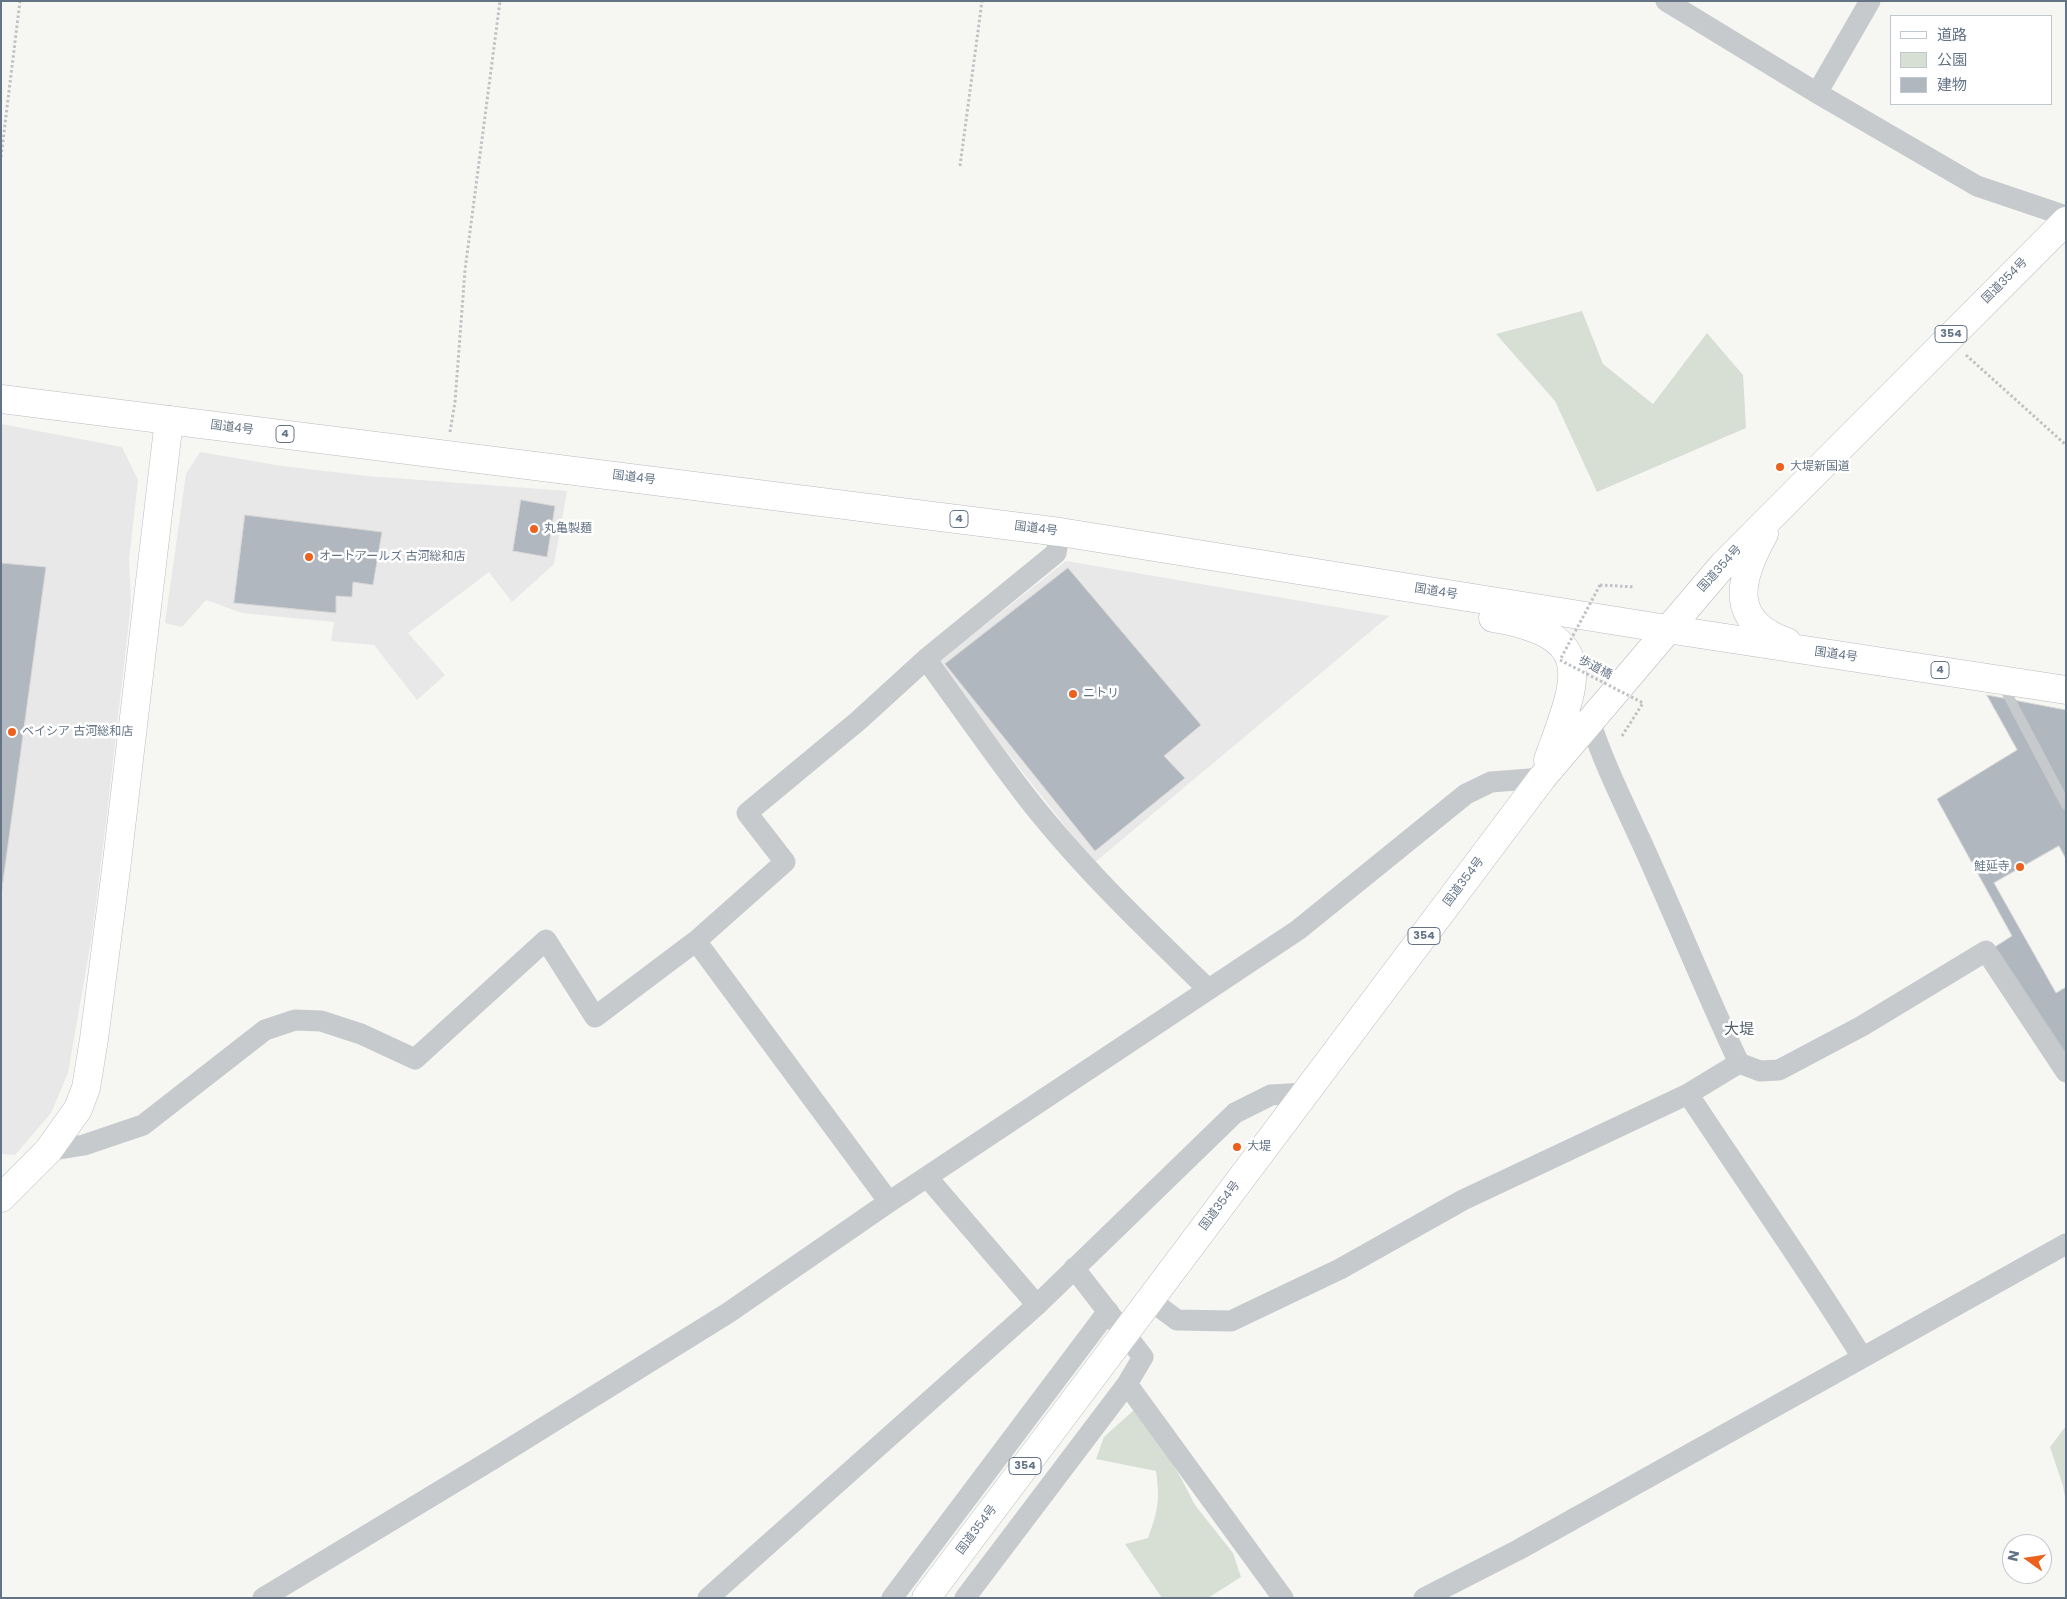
<!DOCTYPE html>
<html>
<head>
<meta charset="utf-8">
<style>
	body { margin:0 }
	#map { position:relative; width:2067px; height:1599px; overflow:hidden; background:#f6f7f3; font-family:Poppins,"Noto Sans JP",sans-serif }
	canvas { display:block }
	.frame { position:absolute; inset:0; border:2px solid #647486; pointer-events:none }
	.legend { position:absolute; left:1890px; top:15px; width:162px; height:90px; box-sizing:border-box; background:#fff; border:1px solid #c1c7cf; margin:0; padding:6px 9px; list-style:none; font-size:15px; color:#647486 }
	.legend li { display:flex; align-items:center; gap:10px; height:25px }
	.legend b { width:25px; border:1px solid #c1c7cf }
	.north { position:absolute; left:2002px; top:1534px; width:50px; height:50px; box-sizing:border-box; background:#fff; border:1px solid #c1c7cf; border-radius:50%; rotate:283deg; font-size:14px; font-weight:700; line-height:20px; text-align:center; color:#647486 }
	.north::after { content:''; display:block; margin:auto; width:18px; height:22px; background:#ec611e; clip-path:polygon(50% 0,100% 100%,50% 72%,0 100%) }
</style>
</head>
<body>
<div id="map">
<canvas width="2067" height="1599"></canvas>
<div class="frame"></div>
<ul class="legend">
<li><b style="height:6px;background:#fff"></b>道路</li>
<li><b style="height:14px;background:#d7dfd4"></b>公園</li>
<li><b style="height:14px;background:#b1b7be"></b>建物</li>
</ul>
<div class="north">N</div>
</div>
<script>
const ctx = document.querySelector('canvas').getContext('2d');
ctx.lineJoin = 'round';
function paint(path, color) {
  ctx.fillStyle = color;
  ctx.fill(path, 'evenodd');
}
function strokePath(path, color, width, dash) {
  ctx.strokeStyle = color;
  ctx.lineWidth = width;
  ctx.lineCap = dash ? 'butt' : 'round';
  ctx.setLineDash(dash || []);
  ctx.stroke(path);
}
function drawText(font, color, halo, rows, align = 'center') {
  ctx.font = font + ' Poppins,"Noto Sans JP",sans-serif';
  ctx.lineWidth = 5;
  ctx.setLineDash([]);
  ctx.textBaseline = 'middle';
  ctx.strokeStyle = halo;
  ctx.fillStyle = color;
  for (const [text, x, y, turn = 0] of rows) {
    ctx.save();
    ctx.translate(x, y);
    ctx.rotate((+turn || 0) * Math.PI / 180);
    ctx.textAlign = isNaN(turn) ? turn : align;
    if (halo) ctx.strokeText(text, 0, 0);
    ctx.fillText(text, 0, 0);
    ctx.restore();
  }
}
paint(new Path2D(`
	M 1,424 L 122,447 L 138,480 L 129,560 L 131,603 L 106,822 L 92,935 L 68,1073 L 51,1113 L 15,1155 L 1,1154 Z
	M 200,452 L 282,466 L 367,476 L 567,491 L 554,564 L 512,602 L 489,572 L 408,633 L 445,675 L 417,700 L 374,645 L 331,641 L 334,622 L 242,613 L 206,600 L 182,627 L 165,623 L 186,474 Z
	M 1066,561 L 1389,616 L 1094,863 L 937,663 Z`), '#e7e8e7');
paint(new Path2D(`
	M 1582,311 L 1603,364 L 1653,404 L 1707,333 L 1743,375 L 1746,428 L 1597,492 L 1555,401 L 1496,334 Z
	M 1135,1409 L 1161,1444 L 1181,1478 L 1195,1505 L 1233,1553 L 1241,1577 L 1208,1598 L 1162,1598 L 1125,1544 L 1148,1538 C 1158,1511 1160,1500 1156,1471 L 1096,1459 L 1104,1437 Z
	M 2066,1426 L 2066,1502 L 2063,1486 L 2050,1447 Z`), '#d7dfd4');
const building = new Path2D(`
	M 521,500 L 555,506 L 547,557 L 513,551 Z
	M 245,515 L 382,532 L 373,585 L 353,582 L 352,597 L 336,596 L 336,613 L 234,603 Z
	M 1,563 L 46,567 L 1,896 Z
	M 1068,568 L 1201,725 L 1164,756 L 1185,778 L 1095,851 L 945,664 Z
	M 1987,695 L 2066,710 L 2066,1060 L 1993,948 L 2012,936 L 1937,799 L 2017,750 Z
	M 2059,846 L 2066,859 L 2066,987 L 2056,993 L 1994,883 Z`);
paint(building, '#b1b7be');
strokePath(building, '#d8d8d6', 1);
const secondary = new Path2D(`
	M 1,1198 L 48,1151 L 78,1109 L 86,1088 L 94,1039 L 116,870 L 169,420`);
const highway = new Path2D(`
	M 1,399 L 1060,532 L 1667,629 L 2066,690
	M 1764,534 C 1739,579 1727,621 1787,642
	M 1493,618 C 1600,636 1577,679 1548,760
	M 926,1598 L 1542,778 L 1723,565 L 2066,221`);
strokePath(secondary, '#b8bdc2', 29);
strokePath(highway, '#b8bbbf', 29);
strokePath(new Path2D(`
	M 1,157 L 20,1
	M 960,166 L 982,1
	M 1966,355 L 2066,445
	M 450,432 L 455,402 L 465,270 L 500,1
	M 1600,585 L 1635,587
	M 1622,736 L 1643,703`), '#c0c1c4', 3, [2.5, 2.5]);
strokePath(new Path2D(`
	M 2002,684 L 2066,805`), '#c6cacd', 10);
strokePath(new Path2D(`
	M 1666,1 L 1817,93 L 1977,186 L 2066,216
	M 1817,93 L 1870,1
	M 926,659 C 958,703 989,748 1022,791 C 1077,863 1143,926 1208,989
	M 1590,721 C 1606,771 1632,819 1653,868 C 1682,933 1709,999 1739,1063 L 1760,1071 L 1779,1070 L 1862,1026 L 1986,951 L 2066,1072
	M 696,941 L 889,1202
	M 1688,1094 C 1746,1182 1807,1268 1862,1357
	M 48,1151 L 84,1145 L 143,1125 L 265,1030 L 295,1020 L 321,1021 L 361,1034 L 415,1059 L 546,940 L 595,1017 L 696,941 L 785,862 L 747,813 L 858,721 L 926,659 L 1056,553 L 1060,532
	M 927,1177 L 1037,1305
	M 1074,1268 L 1143,1357 L 1127,1384 L 1283,1598
	M 1150,1300 L 1177,1320 L 1231,1321 L 1340,1269 L 1463,1200 L 1688,1094 L 1739,1063
	M 263,1598 L 493,1459 L 728,1313 L 889,1202 L 1298,930 L 1466,794 L 1491,782 L 1542,778
	M 708,1598 L 1037,1305 L 1235,1113 L 1271,1095 L 1305,1093
	M 892,1598 L 1108,1311
	M 965,1598 L 1127,1384
	M 1424,1598 L 1518,1550 L 2066,1244`), '#c6cacd', 21);
strokePath(secondary, '#fff', 28);
strokePath(highway, '#fff', 28);
strokePath(new Path2D(`
	M 1600,585 L 1560,660 L 1643,703`), '#c0c1c4', 3, [2.5, 2.5]);
for (const [x, y, r, color] of [
	[1780,467,5,"#ec611e"],
	[534,529,5,"#ec611e"],
	[309,557,5,"#ec611e"],
	[1073,694,5,"#ec611e"],
	[12,732,5,"#ec611e"],
	[2020,867,5,"#ec611e"],
	[1237,1147,5,"#ec611e"]
]) {
  const dot = new Path2D();
  dot.arc(x, y, r, 0, 2 * Math.PI);
  ctx.fillStyle = color;
  ctx.fill(dot);
  strokePath(dot, '#fff', 2);
}
for (const [x, y, w] of [
	[1951,334,32],
	[285,434,18],
	[959,519,18],
	[1940,670,18],
	[1424,936,32],
	[1025,1466,32]
]) {
  const box = new Path2D();
  box.roundRect(x - w / 2, y - 8.5, w, 17, 4);
  ctx.fillStyle = '#fff';
  ctx.fill(box);
  strokePath(box, '#647486', 1);
}
drawText('bold 11px', '#647486', null, [
	["354",1951,334],
	["4",285,434],
	["4",959,519],
	["4",1940,670],
	["354",1424,936],
	["354",1025,1466]
]);
drawText('12px', '#647486', '#fff', [
	["国道354号",2005,281,-45],
	["国道4号",232,428,7],
	["国道4号",634,478,7],
	["国道4号",1036,529,7],
	["国道354号",1720,569,-48],
	["国道4号",1436,592,9],
	["国道4号",1836,655,8],
	["歩道橋",1595,668,28],
	["国道354号",1464,882,-53],
	["国道354号",1220,1206,-53],
	["国道354号",977,1530,-53]
]);
drawText('12px', '#647486', '#fff', [
	["大堤新国道",1790,467],
	["丸亀製麺",544,529],
	["オートアールズ 古河総和店",319,557],
	["ニトリ",1083,694],
	["ベイシア 古河総和店",22,732],
	["鮭延寺",2010,867,"right"],
	["大堤",1247,1147]
], 'left');
drawText('15px', '#525e6b', '#fff', [
	["大堤",1739,1030]
]);
</script>
</body>
</html>
